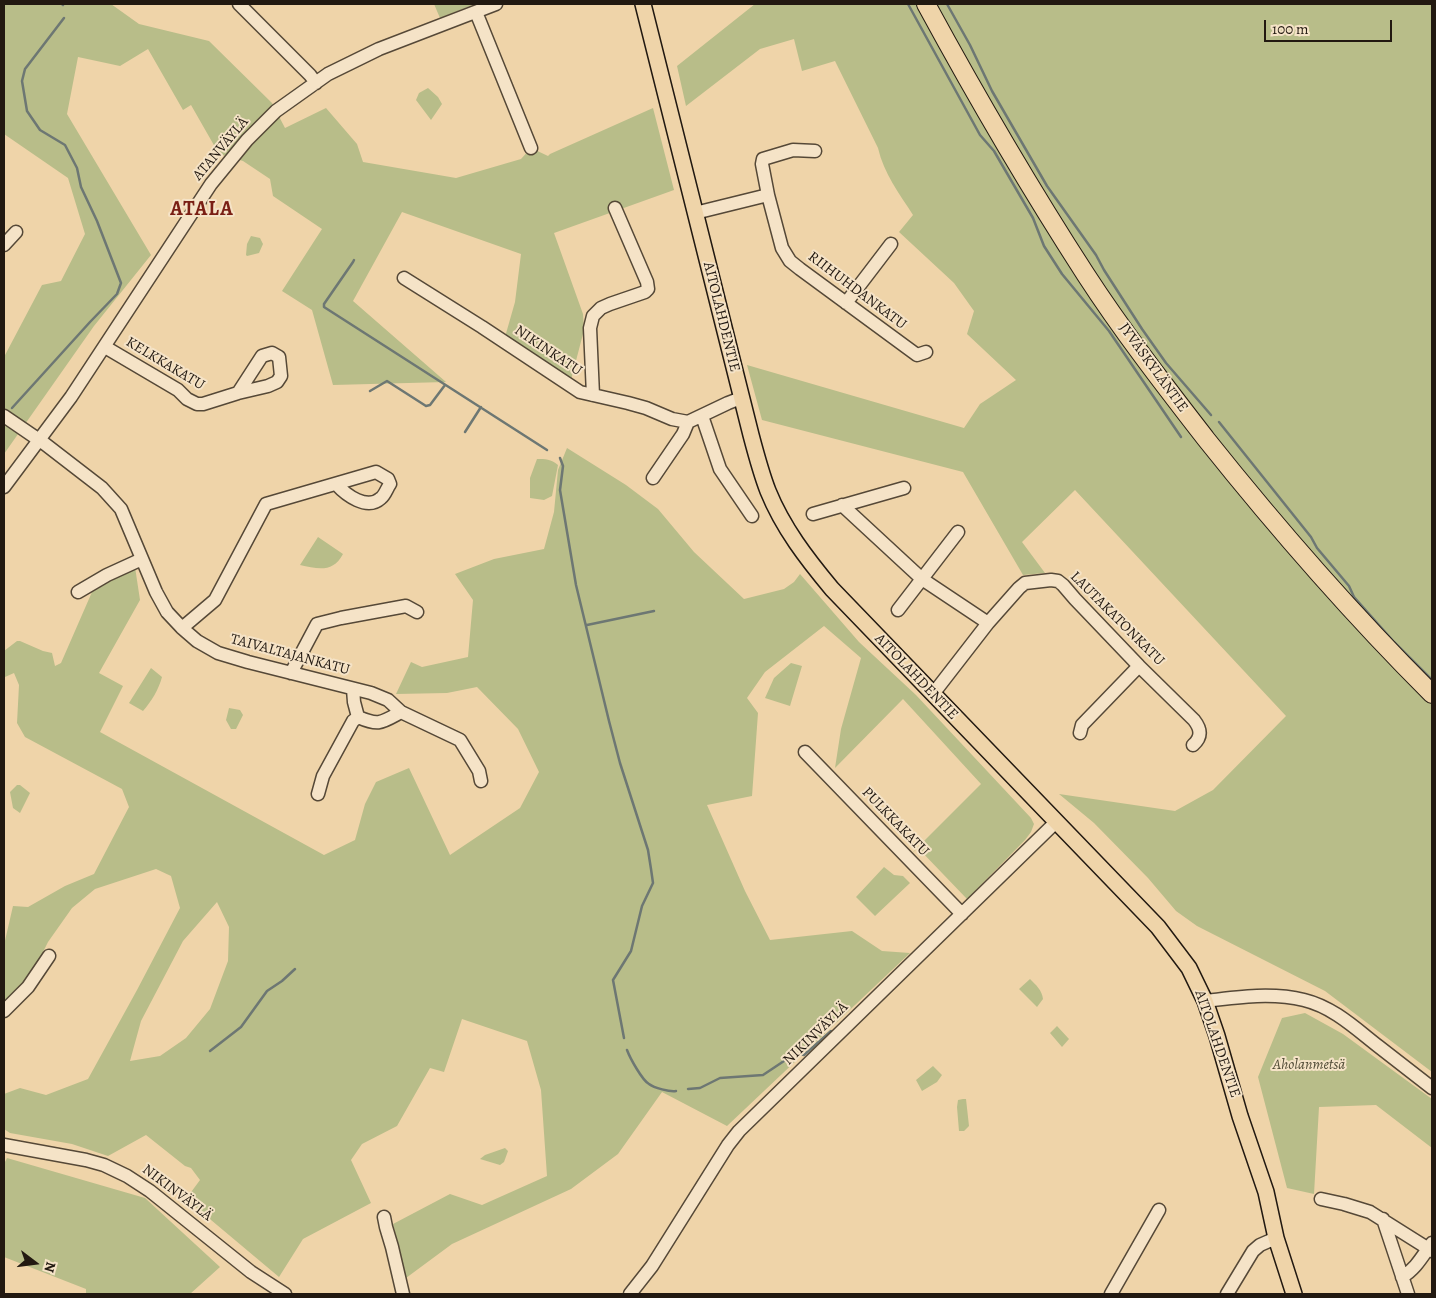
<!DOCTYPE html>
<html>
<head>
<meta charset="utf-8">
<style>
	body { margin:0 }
	#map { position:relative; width:1436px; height:1298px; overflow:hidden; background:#efd4a9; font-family:Alegreya,serif }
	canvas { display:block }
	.frame { position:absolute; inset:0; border:5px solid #221911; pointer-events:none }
	.north { position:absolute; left:10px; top:1238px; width:50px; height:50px; -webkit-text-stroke:4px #f5e3c7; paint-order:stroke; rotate:105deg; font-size:14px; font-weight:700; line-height:20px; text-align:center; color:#221911 }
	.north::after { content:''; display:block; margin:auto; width:18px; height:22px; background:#221911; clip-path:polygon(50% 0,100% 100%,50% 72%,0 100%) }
	.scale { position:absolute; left:1264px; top:20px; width:128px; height:22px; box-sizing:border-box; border:2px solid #221911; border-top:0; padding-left:6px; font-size:15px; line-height:18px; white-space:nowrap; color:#221911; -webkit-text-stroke:4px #f5e3c7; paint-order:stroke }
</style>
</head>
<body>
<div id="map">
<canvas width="1436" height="1298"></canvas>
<div class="frame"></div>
<div class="north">N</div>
<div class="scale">100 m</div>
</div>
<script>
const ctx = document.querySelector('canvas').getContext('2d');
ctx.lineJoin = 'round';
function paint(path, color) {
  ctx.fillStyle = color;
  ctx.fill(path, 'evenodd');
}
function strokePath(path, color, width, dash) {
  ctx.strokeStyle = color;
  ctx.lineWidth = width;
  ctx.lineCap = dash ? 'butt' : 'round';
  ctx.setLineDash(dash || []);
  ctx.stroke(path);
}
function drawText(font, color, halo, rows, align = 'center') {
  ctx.font = font + ' Alegreya,serif';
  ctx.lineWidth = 4;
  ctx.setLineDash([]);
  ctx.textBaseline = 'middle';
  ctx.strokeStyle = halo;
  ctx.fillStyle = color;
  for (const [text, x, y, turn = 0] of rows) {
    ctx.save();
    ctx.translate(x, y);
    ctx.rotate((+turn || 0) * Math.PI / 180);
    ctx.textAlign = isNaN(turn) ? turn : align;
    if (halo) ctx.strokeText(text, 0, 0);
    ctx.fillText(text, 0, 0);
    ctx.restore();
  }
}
paint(new Path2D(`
	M 4,4 L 111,4 L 139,24 L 209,41 L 272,103 L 285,128 L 326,108 L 357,144 L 363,162 L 456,178 L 521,159 L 531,148 L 548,156 L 550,154 L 653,108 L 674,190 L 554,233 L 583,314 L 584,330 L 571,380 L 505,337 L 515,302 L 521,254 L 402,212 L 353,301 L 446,382 L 333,385 L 312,310 L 282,291 L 322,229 L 273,196 L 270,179 L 243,161 L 219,154 L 191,105 L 183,110 L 148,49 L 120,66 L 78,57 L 67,114 L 151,255 L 94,326 L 4,454 L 4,357 L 42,285 L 61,281 L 85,234 L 68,178 L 4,134 Z
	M 434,4 L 475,4 L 440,18 Z
	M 755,4 L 1432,4 L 1432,1072 L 1325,991 L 1197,926 L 1176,911 L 1148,878 L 1094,823 L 1059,794 L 1175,811 L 1213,790 L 1286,716 L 1075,490 L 1022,542 L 1045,573 L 1023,575 L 963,472 L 762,420 L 747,365 L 964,428 L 980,404 L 1016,380 L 967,334 L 974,311 L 954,283 L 899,232 L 913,215 C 899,193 884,174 878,148 L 835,61 L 802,71 L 794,39 L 760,49 L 686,106 L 677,66 Z
	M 428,88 L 438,97 L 442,104 L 431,120 L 416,100 L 419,93 Z
	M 251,236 L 260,238 L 263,244 L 259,253 L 247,256 L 246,255 L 247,244 Z
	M 567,448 L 626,485 L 658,509 L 694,552 L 744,599 L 784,589 L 794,582 L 800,574 L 859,642 L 916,695 L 1031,818 L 1034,824 L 1031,832 L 1025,840 L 967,899 L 918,848 L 911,854 L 981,784 L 903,699 L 835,768 L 841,729 L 861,658 L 824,626 L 765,672 L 747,698 L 758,713 L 752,796 L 707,805 L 745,891 L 770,940 L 852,931 L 882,951 L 910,953 L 727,1126 L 662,1092 L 618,1154 L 571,1189 L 452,1244 L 406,1278 L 393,1224 L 450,1194 L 482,1205 L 547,1176 L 541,1090 L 527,1041 L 462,1019 L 444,1072 L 430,1068 L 397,1126 L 362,1144 L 351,1160 L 371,1203 L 303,1239 L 279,1277 L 186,1199 L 200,1180 L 191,1168 L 185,1166 L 146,1135 L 108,1156 L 72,1144 L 10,1133 L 4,1129 L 4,1094 L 20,1088 L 46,1095 L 88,1079 L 137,990 L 180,908 L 171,876 L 156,869 L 95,889 L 72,908 L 48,942 L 31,976 L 4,1008 L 4,945 L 13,906 L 28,907 L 65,886 L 94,874 L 129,807 L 122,789 L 25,737 L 17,723 L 19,685 L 14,673 L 5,677 L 4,676 L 4,651 L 17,641 L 20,641 L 43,651 L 52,653 L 55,666 L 61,663 L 92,592 L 135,567 L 140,600 L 99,673 L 123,686 L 100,732 L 324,855 L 355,840 L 365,804 L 376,782 L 409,768 L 450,855 L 520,808 L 539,772 L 518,729 L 477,687 L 447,693 L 396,694 L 411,662 L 422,667 L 468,657 L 473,600 L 455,574 L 494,559 L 544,549 L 554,512 L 558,470 ZM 217,902 L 229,927 L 228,961 L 210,1009 L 186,1038 L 160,1056 L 130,1061 L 141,1021 L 183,941 Z
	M 537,459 C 545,459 551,459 558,465 L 552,496 L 544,500 L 530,498 L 530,478 Z
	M 318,537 L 343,554 C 333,573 318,569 300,565 Z
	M 791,663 L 802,666 L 790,706 L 765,698 L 774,678 Z
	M 151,668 L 162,677 C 159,689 151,702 143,711 L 129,703 Z
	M 229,708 L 240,710 L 243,715 L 236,729 L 231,729 L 226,720 Z
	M 17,785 L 20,785 L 30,793 L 20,813 L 13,808 L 10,792 Z
	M 884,867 L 894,875 L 903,876 L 910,883 L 875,916 L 856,897 Z
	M 1030,979 C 1036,985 1042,990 1043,999 L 1037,1007 L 1019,989 Z
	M 1305,1013 L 1343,1034 L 1432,1099 L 1432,1148 L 1376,1105 L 1319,1107 L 1314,1194 L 1287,1188 L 1258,1077 L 1282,1018 Z
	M 1057,1026 L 1069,1039 L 1062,1047 L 1050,1033 Z
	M 933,1066 L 942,1075 L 937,1082 L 922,1091 L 916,1080 Z
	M 963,1099 L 966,1099 L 969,1126 L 964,1131 L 959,1131 L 957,1107 L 958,1100 Z
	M 505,1148 L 508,1151 L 504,1162 L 500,1165 L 480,1159 L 485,1155 Z
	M 7,1158 L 145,1198 L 220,1267 L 190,1294 L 86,1294 L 86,1289 L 4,1257 L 4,1164 Z`), '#b8bd89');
strokePath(new Path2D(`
	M 62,4 L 63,5
	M 908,4 L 980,135 L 994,151 L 1033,218 L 1044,246 L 1062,274 L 1109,331 L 1181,437
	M 947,4 L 970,45 L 992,91 L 1047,186 L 1096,255 L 1104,270 L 1142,329 L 1166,363 L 1211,415
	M 354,260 L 353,262 L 324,304 L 324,307 L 547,450
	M 370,391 L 387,381 L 426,406 L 430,405 L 445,385
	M 12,408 L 90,322 L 117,294 L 121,283 L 97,221 L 81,187 L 77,168 L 65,145 L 40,130 L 27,111 L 22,81 L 25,69 L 64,18
	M 1219,422 L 1311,537 L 1317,548 L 1349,586 L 1354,597 L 1394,642 L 1432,680
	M 465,432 L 481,407
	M 560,458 L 563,466 L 560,490 L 576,585 L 609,721 L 620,763 L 648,850 L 651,869 L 653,883 L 642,906 L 631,951 L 613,980 L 624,1038
	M 587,625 L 654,611
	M 627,1050 C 630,1058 642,1080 649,1084 C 654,1088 670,1092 676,1091
	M 210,1051 L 241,1027 L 267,991 L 282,981 L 295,969
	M 688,1089 L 700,1088 L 720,1078 L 763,1075 L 796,1053 L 804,1055 L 831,1031`), '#6d7773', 2.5);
const minor = new Path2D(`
	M 239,4 L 310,75 L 316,83
	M 476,12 L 531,148
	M 768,195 L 762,164 L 763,159 L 793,150 L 815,151
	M 695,213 L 768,195 L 782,248 L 790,261 L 800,269 L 917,355 L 926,352
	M 4,245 L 16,232
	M 404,278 L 482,327 L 580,392 L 628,403 L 646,408 L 672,419 L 688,422 L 728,403 L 741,398
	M 846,303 L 891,244
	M 105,347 L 178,390 L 187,399 L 197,404 L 203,404 L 238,393 L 268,386 L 277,382 L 281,376 L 279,357 L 272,353 L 262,356 L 238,393
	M 593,395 L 590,328 L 593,316 L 601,308 L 610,304 L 645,292 L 648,289 L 647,282 L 615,208
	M 4,416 L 45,444 L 102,488 L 121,509 L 156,592 L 167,612 L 182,628 L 197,641 L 218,653 L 248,662 L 371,693 L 388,700 L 401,712 L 460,740 L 479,771 L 481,781
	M 702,416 L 720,469 L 752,516
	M 653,478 L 683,434 L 688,422
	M 4,487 L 71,397 L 211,184 L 247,140 L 276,111 L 328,74 L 379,49 L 496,4
	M 842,505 L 922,579 L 988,623
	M 813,514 L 904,488
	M 78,592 L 107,575 L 142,559
	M 898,610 L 958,532
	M 182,628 L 215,600 L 266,504 L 376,472 L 388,479 L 390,484 C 387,488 385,495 381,498 C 367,511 346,495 336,484
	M 291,673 L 317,624 L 341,618 L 406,606 L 417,612
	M 353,689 L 354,702 L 358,717
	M 933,694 L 988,623 L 1019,588 L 1025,583 L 1051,580 L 1058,581 L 1063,585 L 1075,599 L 1139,666 L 1194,720 C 1201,729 1202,737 1193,745
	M 1080,733 L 1082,725 L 1139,666
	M 805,752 L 962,914
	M 318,794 L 323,776 L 353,721 L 358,717 C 379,726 381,723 401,712
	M 1205,1001 C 1237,997 1272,992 1304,1000 C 1333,1007 1355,1028 1378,1046 C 1396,1060 1414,1074 1432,1088
	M 4,1011 L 28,987 L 49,956
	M 4,1145 L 86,1160 L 104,1165 L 127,1176 L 150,1191 L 251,1272 L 285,1294
	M 1321,1199 L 1344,1204 L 1370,1212 L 1432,1251
	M 384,1217 L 386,1227 L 392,1247 L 403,1294
	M 1383,1219 L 1408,1294
	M 1402,1277 C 1416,1269 1423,1255 1432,1243
	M 630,1294 L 652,1266 L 728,1145 L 739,1131 L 1056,822
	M 1111,1294 L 1159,1210
	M 1227,1294 L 1253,1251 L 1260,1245 L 1276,1238`);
const major = new Path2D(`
	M 643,4 L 751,435 C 756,454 761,473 768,491 C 783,528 807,559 832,589 L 1158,927 L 1189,968 L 1205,1001 L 1217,1036 L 1240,1116 L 1266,1192 L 1276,1238 L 1294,1294`);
const highway = new Path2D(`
	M 926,4 C 976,96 1029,187 1086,275 C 1123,332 1165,386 1206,439 C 1277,528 1352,614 1432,694`);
strokePath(minor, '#554837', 15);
strokePath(major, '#221911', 18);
strokePath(highway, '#221911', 20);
strokePath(minor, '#f5e3c7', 12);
strokePath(major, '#efd4a9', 15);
strokePath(highway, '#efd4a9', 18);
drawText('15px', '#221911', '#f5e3c7', [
	["ATANVÄYLÄ",221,149,-50],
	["RIIHUHDANKATU",857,291,37],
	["AITOLAHDENTIE",721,317,76],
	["NIKINKATU",548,351,34],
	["KELKKAKATU",165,364,31],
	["JYVÄSKYLÄNTIE",1153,368,54],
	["LAUTAKATONKATU",1117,619,45],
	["TAIVALTAJANKATU",290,655,15],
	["AITOLAHDENTIE",916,677,46],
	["PULKKAKATU",895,822,46],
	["NIKINVÄYLÄ",816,1034,-44],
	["AITOLAHDENTIE",1217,1044,71],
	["NIKINVÄYLÄ",177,1193,37]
]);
drawText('italic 15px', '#4f4a35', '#f5e3c7', [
	["Aholanmetsä",1309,1065]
]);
ctx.letterSpacing = '1px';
drawText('bold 20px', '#7a1f14', '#f5e3c7', [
	["ATALA",202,210]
]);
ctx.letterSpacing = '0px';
</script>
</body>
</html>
